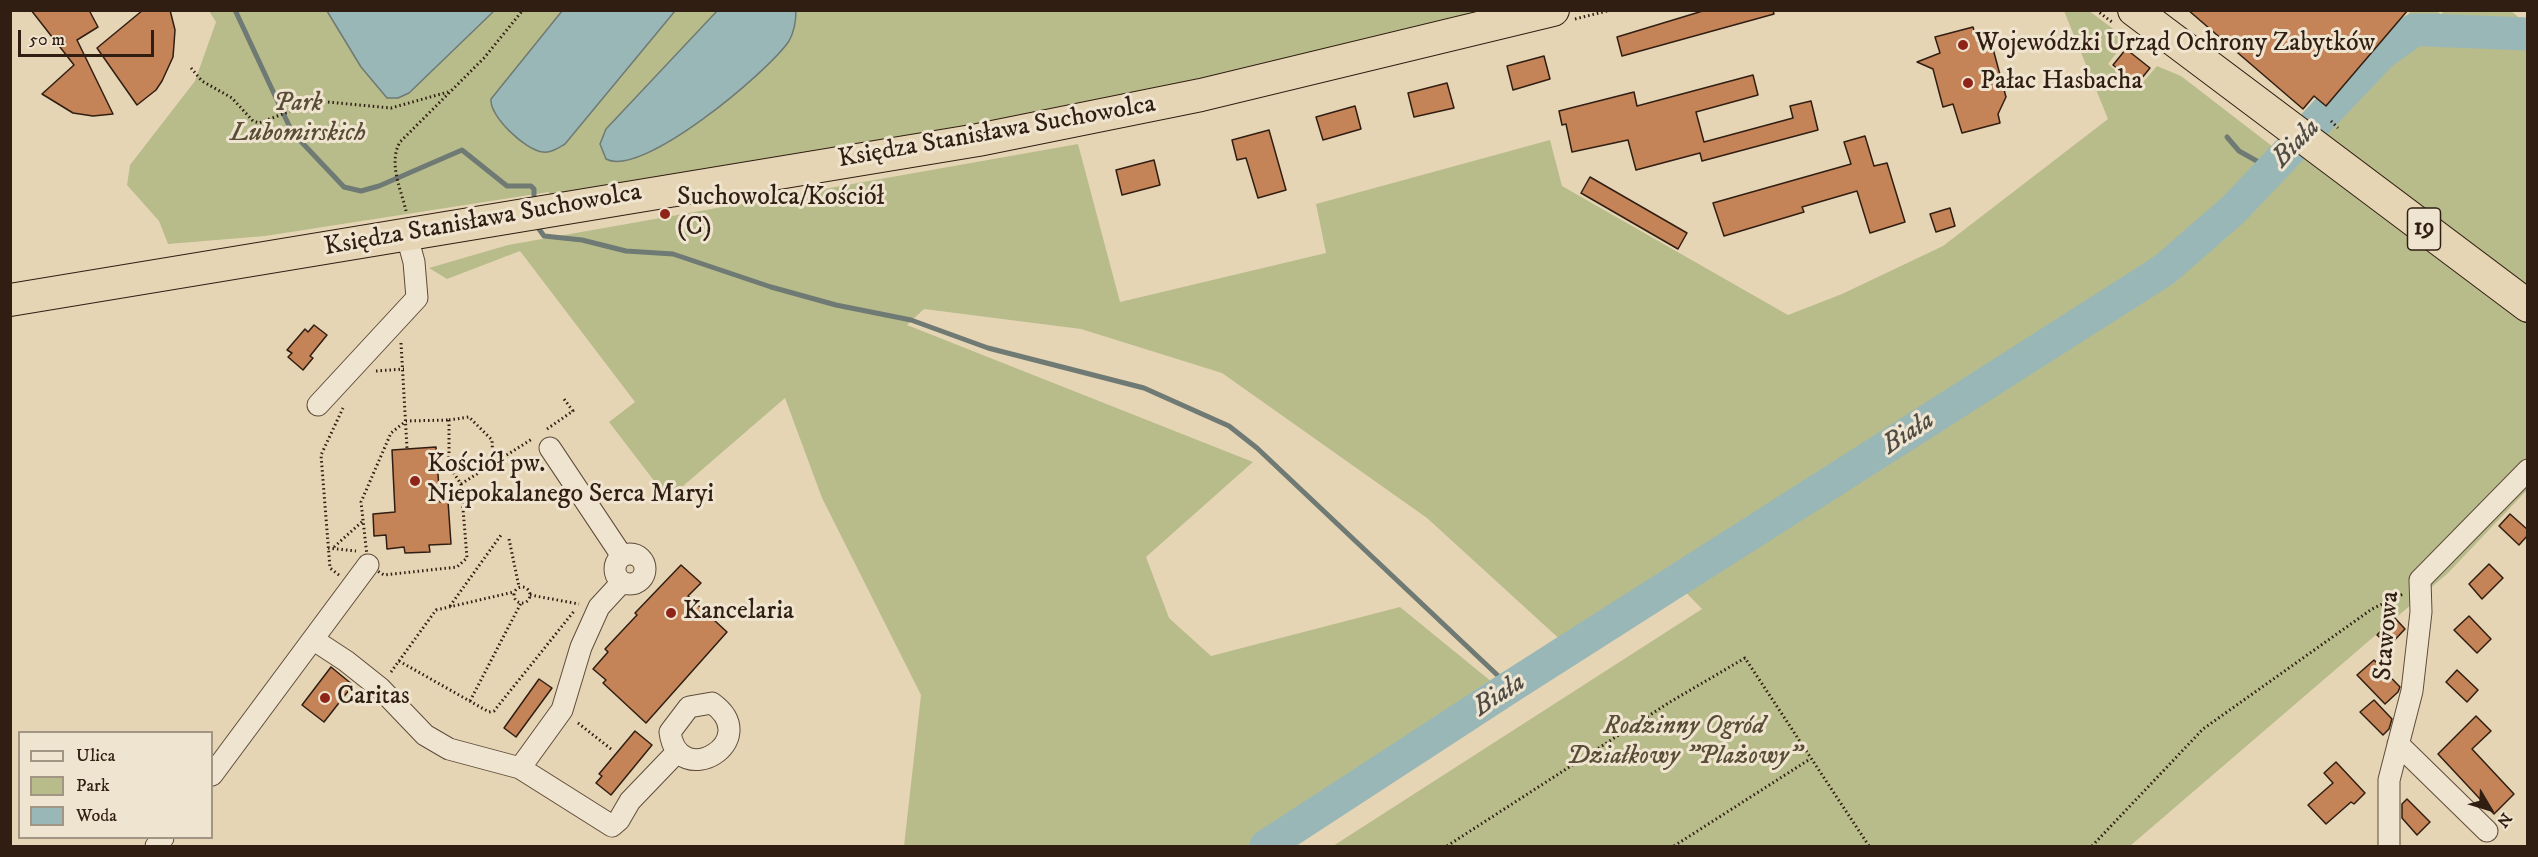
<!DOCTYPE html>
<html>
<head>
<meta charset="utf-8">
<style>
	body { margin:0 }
	#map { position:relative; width:2538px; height:857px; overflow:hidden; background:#e6d5b5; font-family:"IM FELL DW Pica",serif }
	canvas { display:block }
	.frame { position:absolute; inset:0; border:12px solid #301e12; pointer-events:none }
	.legend { position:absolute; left:18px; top:731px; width:195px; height:108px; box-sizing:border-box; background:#efe4cf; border:2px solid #a39583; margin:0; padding:8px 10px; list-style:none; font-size:18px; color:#301e12 }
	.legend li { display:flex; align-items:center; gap:12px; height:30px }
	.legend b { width:30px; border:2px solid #a39583 }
	.north { position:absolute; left:2460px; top:779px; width:60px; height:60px; -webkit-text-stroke:4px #efe4cf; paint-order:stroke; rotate:128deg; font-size:16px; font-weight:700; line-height:24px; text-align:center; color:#301e12 }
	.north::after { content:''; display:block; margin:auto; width:21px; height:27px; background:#301e12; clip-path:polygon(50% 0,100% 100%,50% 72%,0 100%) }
	.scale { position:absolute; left:18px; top:30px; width:136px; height:27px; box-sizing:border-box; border:3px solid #301e12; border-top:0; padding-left:8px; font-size:18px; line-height:21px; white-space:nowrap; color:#301e12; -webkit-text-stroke:4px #efe4cf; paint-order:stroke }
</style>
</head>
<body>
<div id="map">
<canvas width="2538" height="857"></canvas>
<div class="frame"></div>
<ul class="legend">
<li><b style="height:8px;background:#efe4cf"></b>Ulica</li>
<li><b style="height:16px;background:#b8bc8b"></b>Park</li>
<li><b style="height:16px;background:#99b7b6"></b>Woda</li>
</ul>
<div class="north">N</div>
<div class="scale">50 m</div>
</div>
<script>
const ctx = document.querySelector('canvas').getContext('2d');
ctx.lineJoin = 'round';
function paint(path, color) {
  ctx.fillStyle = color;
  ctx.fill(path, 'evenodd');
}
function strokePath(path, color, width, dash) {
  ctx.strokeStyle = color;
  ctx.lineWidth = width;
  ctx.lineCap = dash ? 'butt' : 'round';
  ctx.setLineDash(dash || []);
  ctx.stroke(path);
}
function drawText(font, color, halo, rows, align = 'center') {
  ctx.font = font + ' "IM FELL DW Pica",serif';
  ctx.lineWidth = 6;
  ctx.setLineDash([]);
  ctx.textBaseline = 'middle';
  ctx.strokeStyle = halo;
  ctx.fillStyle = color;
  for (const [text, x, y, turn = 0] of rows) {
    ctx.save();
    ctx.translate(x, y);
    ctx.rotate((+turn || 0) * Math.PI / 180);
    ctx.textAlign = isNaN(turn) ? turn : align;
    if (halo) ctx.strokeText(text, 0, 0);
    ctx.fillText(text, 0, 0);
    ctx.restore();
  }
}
paint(new Path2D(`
	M 209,11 L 1505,11 L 1197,84 L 796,158 L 550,197 L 549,192 L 265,236 L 168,244 L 159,221 L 127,185 L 130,165 L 195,81 L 216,22 Z
	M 2064,11 L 2089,11 L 2127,39 L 2108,64 L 2137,89 L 2157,66 L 2181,76 L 2281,153 L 2411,11 L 2436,11 L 2441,14 L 2444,11 L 2511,11 L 2527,24 L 2527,490 L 2448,573 L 2130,846 L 1333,846 L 1702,609 L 1670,576 L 1565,644 L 1427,518 L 1222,373 L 1081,329 L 924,309 L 907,325 L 1253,462 L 1146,557 L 1169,618 L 1211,656 L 1400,607 L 1503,691 L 1264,846 L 904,846 L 921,695 L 822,498 L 785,398 L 668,499 L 609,422 L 635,402 L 520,251 L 447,279 L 429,268 L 508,245 L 1078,144 L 1120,302 L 1326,253 L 1316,204 L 1550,140 L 1562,186 L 1788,315 L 1842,294 L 1943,246 L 2108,119 Z`), '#b8bc8b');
const water = new Path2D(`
	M 327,11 L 494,11 L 409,93 L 398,98 L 387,98 L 361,67 Z
	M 562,11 L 675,11 L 565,144 C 558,148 551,153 543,152 C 525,150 489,116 491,99 Z
	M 717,11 L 796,11 C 796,21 794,32 789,41 C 768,72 641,179 606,159 L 600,144 L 606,129 Z`);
paint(water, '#99b7b6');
strokePath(water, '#6f7a74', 1.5);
strokePath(new Path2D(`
	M 235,10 L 292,132 L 344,187 L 361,191 L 379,186 L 462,150 L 507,186 L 531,186 L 534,189 L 534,195
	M 2227,137 L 2239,151 L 2271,169
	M 539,229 L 544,236 L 582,240 L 626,251 L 673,254 L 771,287 L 836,305 L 911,320 L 988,348 L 1144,388 L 1229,426 L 1257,448 L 1510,687`), '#6f7a74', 5);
strokePath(new Path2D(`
	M 1266,846 L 1510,687 L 2164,270 L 2233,210 L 2382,53 L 2414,30 L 2426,30 L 2528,34`), '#99b7b6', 33);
const building = new Path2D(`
	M 31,10 L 89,10 L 98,27 L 77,40 L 113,114 L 93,116 L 73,113 L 42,94 L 74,65 Z
	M 143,10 L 170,10 L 175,30 L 174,44 L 173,57 L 162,81 L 156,90 L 137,105 L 97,48 Z
	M 1706,10 L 1773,10 L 1774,14 L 1622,56 L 1617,37 Z
	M 2188,10 L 2408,10 L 2326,106 L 2314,96 L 2303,109 Z
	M 1973,27 L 1979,47 L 1992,45 L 2006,97 L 1998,114 L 2000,123 L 1962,133 L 1953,104 L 1943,107 L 1933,69 L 1917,62 L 1940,53 L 1935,37 Z
	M 2126,49 L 2150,68 L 2137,84 L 2113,65 Z
	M 1544,56 L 1550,79 L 1513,90 L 1507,66 Z
	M 1753,75 L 1758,95 L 1696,112 L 1704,142 L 1793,118 L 1790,106 L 1811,101 L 1818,130 L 1702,161 L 1700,153 L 1636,170 L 1628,140 L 1572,152 L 1566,124 L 1562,125 L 1559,111 L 1634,92 L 1637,106 Z
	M 1447,83 L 1454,108 L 1414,117 L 1408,93 Z
	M 1355,106 L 1361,129 L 1323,140 L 1316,117 Z
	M 1269,130 L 1286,190 L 1258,198 L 1246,158 L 1237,160 L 1232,140 Z
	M 1865,136 L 1874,166 L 1887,163 L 1905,222 L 1870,233 L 1857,191 L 1802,207 L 1804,212 L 1724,236 L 1713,203 L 1851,164 L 1844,142 Z
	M 1154,160 L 1160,185 L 1122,195 L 1116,170 Z
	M 1590,177 L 1687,233 L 1678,249 L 1581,193 Z
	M 1950,208 L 1955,226 L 1936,232 L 1930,214 Z
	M 314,325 L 327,335 L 310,356 L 313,358 L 303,370 L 288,357 L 292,353 L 287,350 L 305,329 L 308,332 Z
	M 436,447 L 440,502 L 448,501 L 451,544 L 429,545 L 430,552 L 405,553 L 404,547 L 387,549 L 386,535 L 374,536 L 373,514 L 395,512 L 392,450 Z
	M 2510,514 L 2528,530 L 2528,535 L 2519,545 L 2499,526 Z
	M 2489,564 L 2503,578 L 2482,599 L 2469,584 Z
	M 681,565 L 701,583 L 688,596 L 727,632 L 646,723 L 603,683 L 606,680 L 593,669 L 608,652 L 605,649 L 637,615 L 635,613 Z
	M 2469,616 L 2491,639 L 2477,653 L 2454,630 Z
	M 2394,617 L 2405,629 L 2389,646 L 2377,635 Z
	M 2374,660 L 2400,687 L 2398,692 L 2385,704 L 2357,675 Z
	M 331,667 L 353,685 L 324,722 L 302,705 Z
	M 2457,670 L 2478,690 L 2467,702 L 2446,682 Z
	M 539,679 L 552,688 L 516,737 L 504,728 Z
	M 2374,700 L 2392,719 L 2389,729 L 2383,735 L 2360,712 Z
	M 2476,716 L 2491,731 L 2472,749 L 2514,794 L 2494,814 L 2438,754 Z
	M 635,731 L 652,745 L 611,795 L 596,783 L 602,776 L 599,774 Z
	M 2336,762 L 2365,793 L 2354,804 L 2351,802 L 2326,824 L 2308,805 L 2333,783 L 2324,773 Z
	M 2407,799 L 2430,822 L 2417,835 L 2402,818 L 2402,804 Z`);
paint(building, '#c58358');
strokePath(building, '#301e12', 1.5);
const minor = new Path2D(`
	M 318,405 L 417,298 L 414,262 L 406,233
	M 550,448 L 622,556
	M615 569a15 15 0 1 1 30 0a15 15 0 1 1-30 0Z
	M 314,640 L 346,661 L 380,688 L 425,735 L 449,749 L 520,768 L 562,710 L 581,647 L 599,607 L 622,582
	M 712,703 C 765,741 678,792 670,732 L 689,707 Z
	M 2398,744 L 2487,831
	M 520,768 L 612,826 L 619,820 L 630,801 L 677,752
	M 212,775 L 368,565
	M 156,846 L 163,838
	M 2389,846 L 2389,780 L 2412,691 L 2421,612 L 2420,580 L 2528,470`);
const highway = new Path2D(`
	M 2134,10 L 2528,306
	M 10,300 L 978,140 L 1201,95 L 1553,10`);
strokePath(minor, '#5e4c3b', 23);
strokePath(highway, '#301e12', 34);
strokePath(new Path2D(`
	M 2096,10 L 2112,22
	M 1575,19 L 1611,10
	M 191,68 L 202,81 L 232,98 L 253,121 L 259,123 L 317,101 L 391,108 L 448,92
	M 2331,121 L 2338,128
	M 406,211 C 401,189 388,163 400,142 L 484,58 L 523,10
	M 401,343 L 407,448
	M 376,371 L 404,369
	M 449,420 L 449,466 L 461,484 L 467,558 L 457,567 L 384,575 L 368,565 L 361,502 L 391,433 L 406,421 Z
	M 449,420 L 469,417 L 492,440 L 493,463
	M 547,429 L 573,411 L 564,399
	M 461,484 L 532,439
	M 509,539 L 519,587
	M 334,547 L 363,521
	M 328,548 L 356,551
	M 339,575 L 330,568 L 321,455 L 343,408
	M514 595a8 8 0 1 1 16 0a8 8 0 1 1-16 0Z
	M 530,595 L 579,604
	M 450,606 L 501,535
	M 399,661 L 489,712 L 494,711 L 575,610
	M 391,672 L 436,610 L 514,592
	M 470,701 L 521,603
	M 578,723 L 611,749
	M 1447,846 L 1670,702 L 1745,658 L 1869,846
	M 1674,846 L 1810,759
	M 2092,846 L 2203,729 L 2372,609 L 2403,594`), '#301e12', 3, [1.5, 3]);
strokePath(minor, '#efe4cf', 21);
strokePath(highway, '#e6d5b5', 32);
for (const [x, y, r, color] of [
	[1963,45,6,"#8f2418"],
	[1968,83,6,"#8f2418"],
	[665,214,6,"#8f2418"],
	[415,481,6,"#8f2418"],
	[671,613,6,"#8f2418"],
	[325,698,6,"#8f2418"]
]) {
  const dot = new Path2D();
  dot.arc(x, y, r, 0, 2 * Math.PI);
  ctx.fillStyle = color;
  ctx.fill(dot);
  strokePath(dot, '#efe4cf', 2);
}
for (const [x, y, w] of [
	[2424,229,33]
]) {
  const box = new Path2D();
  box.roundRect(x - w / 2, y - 21, w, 42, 4.5);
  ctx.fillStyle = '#efe4cf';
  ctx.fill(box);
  strokePath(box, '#301e12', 1.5);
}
drawText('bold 24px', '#301e12', null, [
	["19",2424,229]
]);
drawText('26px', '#301e12', '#efe4cf', [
	["Wojewódzki Urząd Ochrony Zabytków",1975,45],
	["Pałac Hasbacha",1980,83],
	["Suchowolca/Kościół",677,199],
	["(C)",677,229],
	["Kościół pw.",427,466],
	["Niepokalanego Serca Maryi",427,496],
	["Kancelaria",683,613],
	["Caritas",337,698]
], 'left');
drawText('italic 26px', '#594d36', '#efe4cf', [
	["Park",298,105],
	["Lubomirskich",298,135],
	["Rodzinny Ogród",1684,728],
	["Działkowy \"Plażowy\"",1684,758]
]);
drawText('26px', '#301e12', '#efe4cf', [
	["Księdza Stanisława Suchowolca",997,133,-10],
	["Księdza Stanisława Suchowolca",483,221,-10],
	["Stawowa",2388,636,-85]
]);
drawText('italic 27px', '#504c43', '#efe4cf', [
	["Biała",2297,144,-46],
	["Biała",1909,434,-33],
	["Biała",1500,696,-33]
]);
</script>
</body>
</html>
